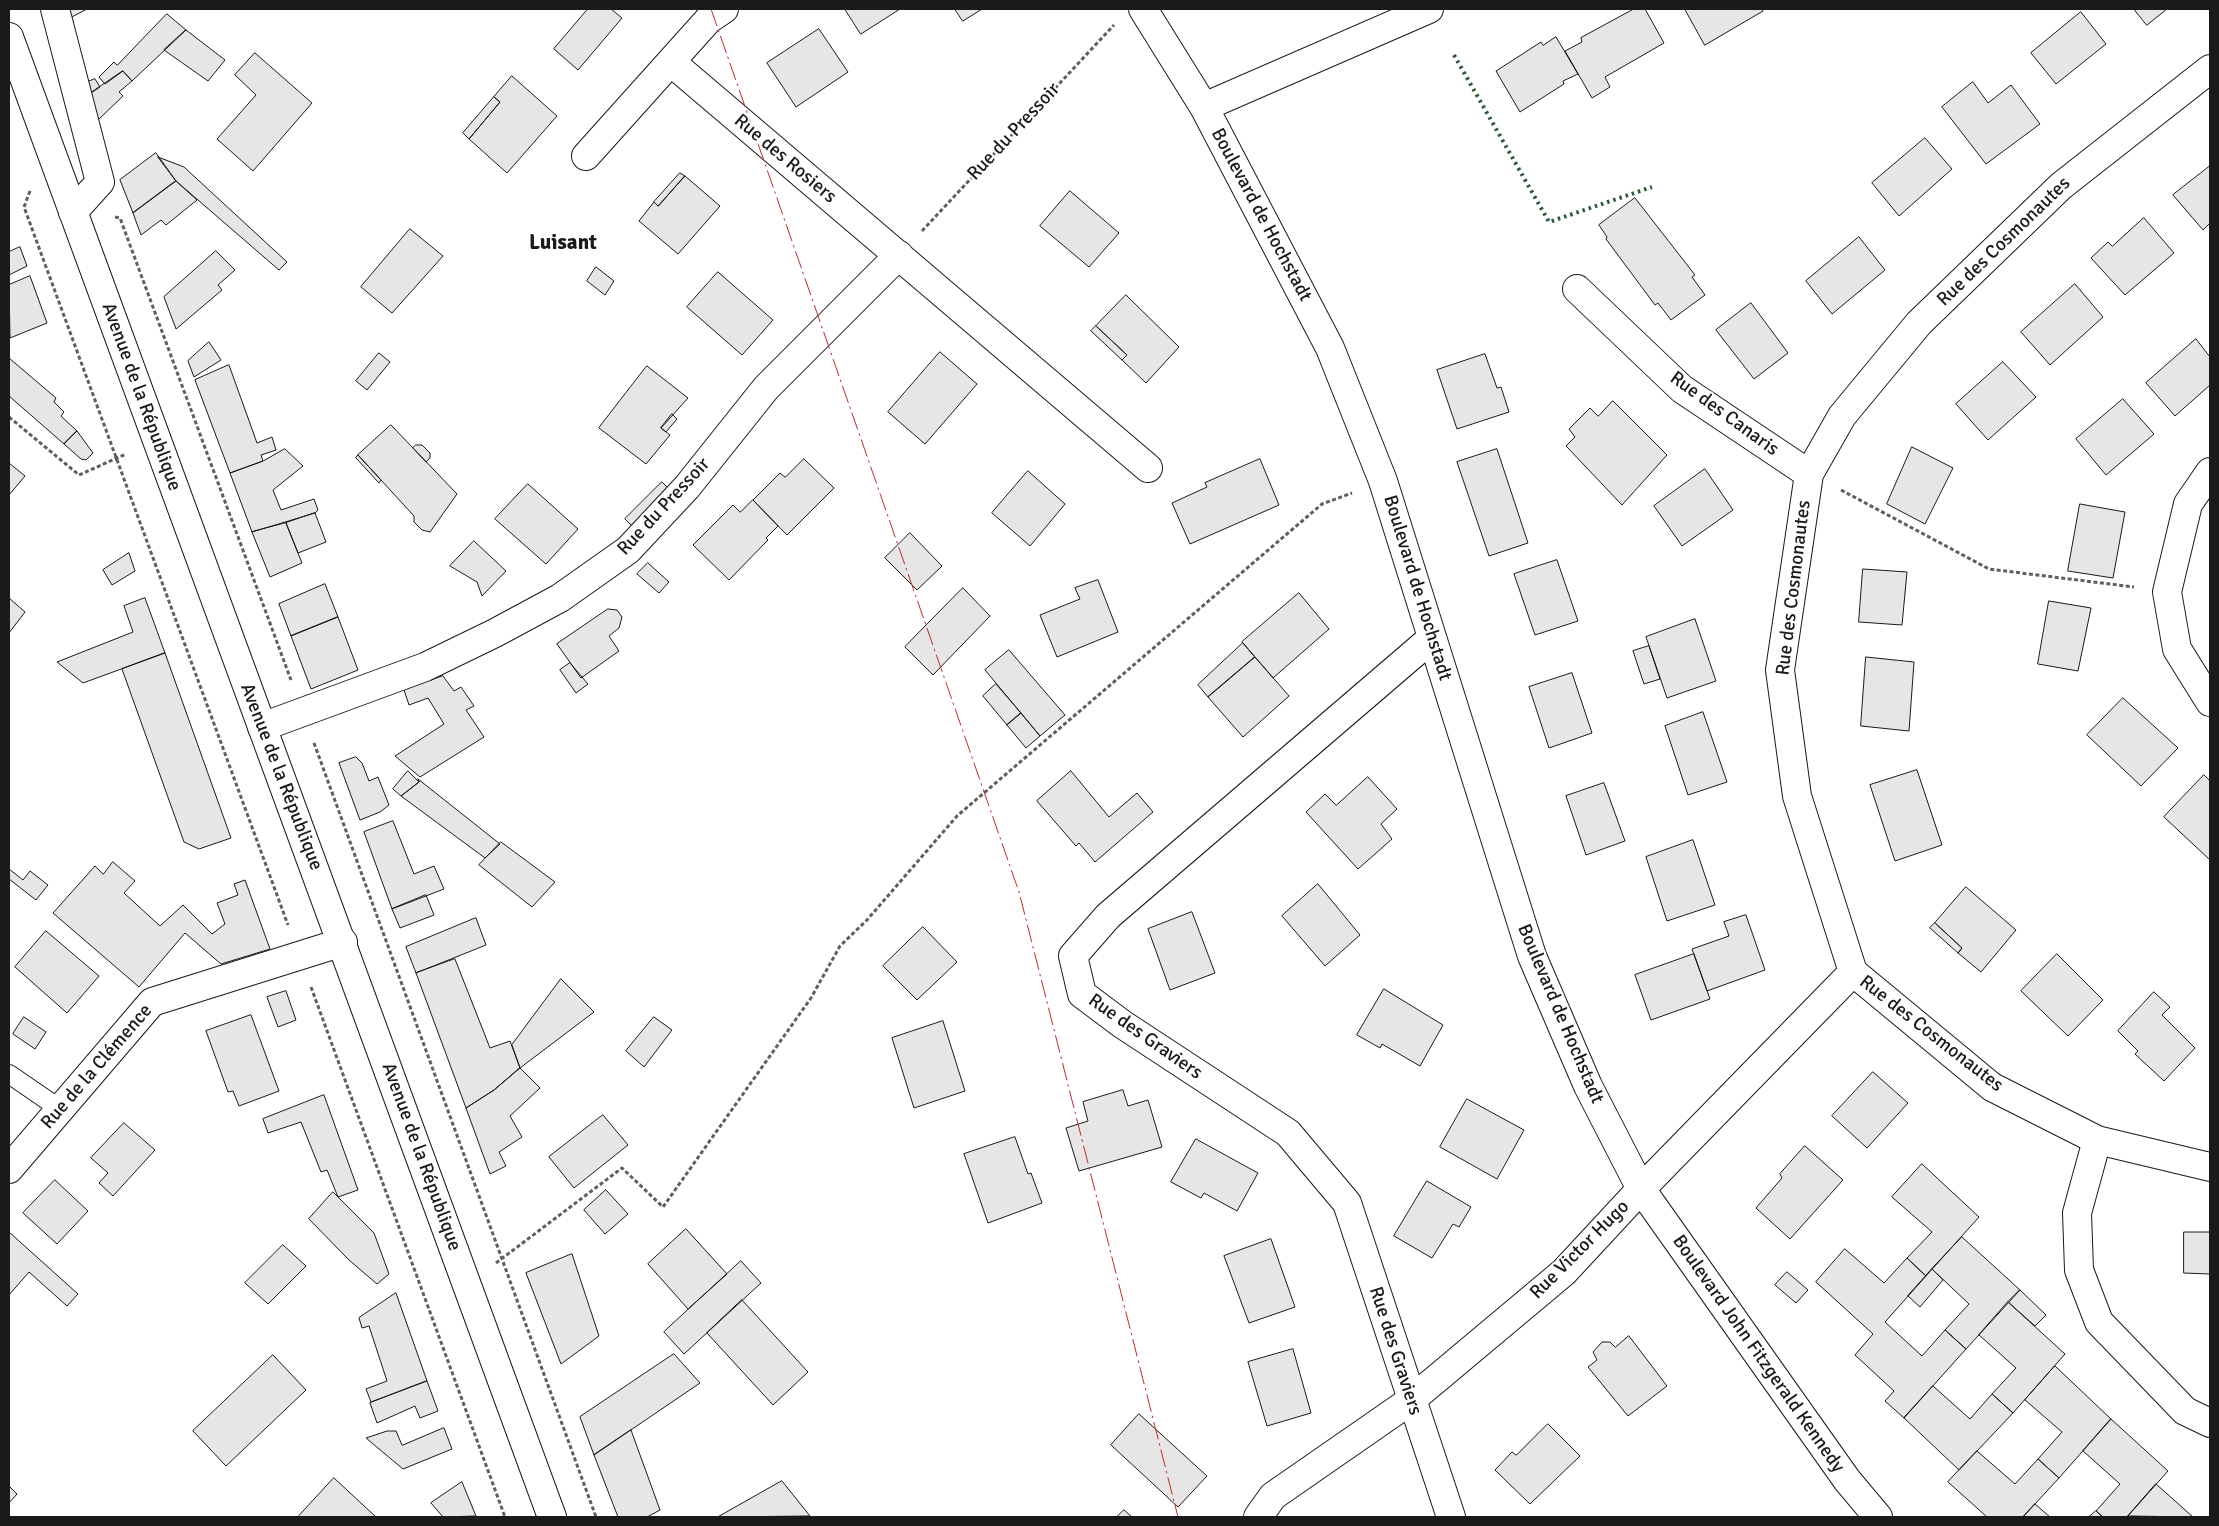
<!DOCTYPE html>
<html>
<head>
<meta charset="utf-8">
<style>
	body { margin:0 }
	#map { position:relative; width:2219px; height:1526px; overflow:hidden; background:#fff; font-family:Signika,sans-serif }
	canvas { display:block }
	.frame { position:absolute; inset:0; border:10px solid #1a1a1a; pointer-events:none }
</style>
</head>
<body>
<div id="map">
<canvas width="2219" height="1526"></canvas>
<div class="frame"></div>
</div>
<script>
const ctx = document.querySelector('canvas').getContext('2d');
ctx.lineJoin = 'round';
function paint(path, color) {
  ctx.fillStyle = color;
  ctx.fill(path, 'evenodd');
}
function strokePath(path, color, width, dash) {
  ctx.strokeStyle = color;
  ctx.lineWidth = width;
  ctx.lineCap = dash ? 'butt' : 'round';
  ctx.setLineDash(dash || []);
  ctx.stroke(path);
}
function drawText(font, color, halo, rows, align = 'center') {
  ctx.font = font + ' Signika,sans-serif';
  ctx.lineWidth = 4;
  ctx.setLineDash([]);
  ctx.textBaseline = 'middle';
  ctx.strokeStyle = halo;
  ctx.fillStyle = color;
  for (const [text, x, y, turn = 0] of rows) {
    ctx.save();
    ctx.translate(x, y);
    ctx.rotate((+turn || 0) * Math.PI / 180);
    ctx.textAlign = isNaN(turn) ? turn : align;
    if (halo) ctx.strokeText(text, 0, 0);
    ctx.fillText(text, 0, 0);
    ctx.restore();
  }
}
const building = new Path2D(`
	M 65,9 L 87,9 L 68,19 Z
	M 588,9 L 611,9 L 622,18 L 578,70 L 554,49 Z
	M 845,9 L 900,9 L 861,34 Z
	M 955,9 L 982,9 L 963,21 Z
	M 1634,9 L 1645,9 L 1664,43 L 1605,77 L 1610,87 L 1592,98 L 1565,51 L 1582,42 L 1581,38 Z
	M 1685,9 L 1762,9 L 1763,11 L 1705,45 Z
	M 2134,9 L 2167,9 L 2147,25 Z
	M 2081,12 L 2106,44 L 2056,84 L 2031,53 Z
	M 167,14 L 186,30 L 132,81 L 123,71 L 105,84 L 99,77 L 114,62 L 117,65 Z
	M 819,29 L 848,72 L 796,107 L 767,63 Z
	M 186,30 L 225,60 L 208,81 L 164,50 Z
	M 1556,37 L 1578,74 L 1563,81 L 1564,84 L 1520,112 L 1496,71 L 1541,42 L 1543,45 Z
	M 255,53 L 312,103 L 253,171 L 217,139 L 256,95 L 235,75 Z
	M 123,71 L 132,81 L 119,92 L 123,96 L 98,120 L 88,95 Z
	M 512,76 L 557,116 L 507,173 L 469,139 L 500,102 L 494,97 Z
	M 95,79 L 100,87 L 88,95 L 85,83 Z
	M 1973,82 L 1988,103 L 2011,85 L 2040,124 L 1986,164 L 1942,107 Z
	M 494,97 L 500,102 L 469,139 L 463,133 Z
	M 1925,138 L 1952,169 L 1899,216 L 1872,183 Z
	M 156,153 L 176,181 L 133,213 L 120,180 Z
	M 158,157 L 184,167 L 287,262 L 279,270 L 176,181 Z
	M 2210,166 L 2210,223 L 2203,230 L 2173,195 Z
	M 680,173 L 685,176 L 658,206 L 654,202 Z
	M 685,176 L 720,206 L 678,254 L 639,221 L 654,202 L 658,206 Z
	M 176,181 L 197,200 L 166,225 L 161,220 L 141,235 L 133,213 Z
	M 1070,191 L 1119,233 L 1089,267 L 1040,226 Z
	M 1635,198 L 1695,275 L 1692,277 L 1705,295 L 1671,320 L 1658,303 L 1655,305 L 1606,239 L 1607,237 L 1599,225 Z
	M 2144,218 L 2174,253 L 2125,295 L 2091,258 L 2108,242 L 2112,246 Z
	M 410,229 L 443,256 L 392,313 L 361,287 Z
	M 1859,237 L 1885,270 L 1832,314 L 1806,281 Z
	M 20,247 L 27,266 L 9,275 L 9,252 Z
	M 216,251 L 235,270 L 218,285 L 222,290 L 176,329 L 164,297 Z
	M 596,267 L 614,281 L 605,295 L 587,281 Z
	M 718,272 L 773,320 L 742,355 L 687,307 Z
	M 30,276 L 47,323 L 10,338 L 9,285 Z
	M 2075,284 L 2103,317 L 2050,365 L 2021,332 Z
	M 1126,295 L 1179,347 L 1146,383 L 1122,360 L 1127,355 L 1096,326 Z
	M 1751,303 L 1788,353 L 1754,379 L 1716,330 Z
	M 1096,326 L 1127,355 L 1122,360 L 1091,331 Z
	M 2196,339 L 2210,357 L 2210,385 L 2175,416 L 2146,383 Z
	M 209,342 L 221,360 L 194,377 L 188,361 Z
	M 940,352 L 977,384 L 925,444 L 888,412 Z
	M 379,353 L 390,362 L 367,390 L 356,381 Z
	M 1485,354 L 1497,388 L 1501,387 L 1509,412 L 1457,429 L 1437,370 Z
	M 9,358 L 56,398 L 54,402 L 64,412 L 61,416 L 77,431 L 64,444 L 9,396 Z
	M 2003,362 L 2036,397 L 1988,440 L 1956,404 Z
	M 229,365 L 257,443 L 272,437 L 276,450 L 261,455 L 263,461 L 230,473 L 195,380 Z
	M 647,366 L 688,398 L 661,428 L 670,435 L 646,464 L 599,428 Z
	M 2123,399 L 2154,434 L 2106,475 L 2076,439 Z
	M 1613,401 L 1667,455 L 1622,505 L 1566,446 L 1575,437 L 1569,429 L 1590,408 L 1598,416 Z
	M 672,414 L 677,419 L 666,432 L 661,428 Z
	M 391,425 L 457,494 L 430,532 L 422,530 L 414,522 L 414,516 L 358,455 Z
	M 77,431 L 93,453 L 86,460 L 81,459 L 64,444 Z
	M 416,445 L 422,445 L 430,453 L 430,458 L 426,462 L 413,448 Z
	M 1912,447 L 1953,468 L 1925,524 L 1887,504 Z
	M 285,449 L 303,466 L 273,490 L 281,510 L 314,499 L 318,510 L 315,513 L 252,532 L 230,473 L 263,461 Z
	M 1497,449 L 1528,543 L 1489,556 L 1457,462 Z
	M 358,455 L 381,480 L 379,483 L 356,458 Z
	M 804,459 L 834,488 L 787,535 L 753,500 L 780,473 L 785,477 Z
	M 1260,459 L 1279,505 L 1190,544 L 1172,503 L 1207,487 L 1205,483 Z
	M 9,463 L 25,476 L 9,495 Z
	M 1705,469 L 1733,510 L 1682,546 L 1654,506 Z
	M 1028,471 L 1065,504 L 1030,546 L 992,513 Z
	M 662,482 L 669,489 L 632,526 L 625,519 Z
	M 528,484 L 578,529 L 546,564 L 495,519 Z
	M 753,500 L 778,526 L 766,538 L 768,540 L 729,580 L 693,545 L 733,505 L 740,512 Z
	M 2080,504 L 2125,512 L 2113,578 L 2068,571 Z
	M 315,513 L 326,542 L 298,553 L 286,523 Z
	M 286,523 L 302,563 L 270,577 L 252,532 Z
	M 910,533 L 942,566 L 917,590 L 885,558 Z
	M 474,541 L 506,571 L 482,596 L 477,582 L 450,566 Z
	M 129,553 L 135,571 L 112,585 L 103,570 Z
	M 1557,560 L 1578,621 L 1535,635 L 1514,574 Z
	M 648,563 L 669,582 L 659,593 L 637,574 Z
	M 1863,569 L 1907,572 L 1902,625 L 1859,622 Z
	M 1098,580 L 1118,632 L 1057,657 L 1040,615 L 1080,599 L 1075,588 Z
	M 325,584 L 338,617 L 291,636 L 279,604 Z
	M 963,588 L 990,616 L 933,675 L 905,647 Z
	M 1299,593 L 1329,629 L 1273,678 L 1242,642 Z
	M 9,598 L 25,612 L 9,633 Z
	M 145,598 L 165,653 L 83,683 L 57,662 L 133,632 L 124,606 Z
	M 2049,601 L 2091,608 L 2078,671 L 2038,664 Z
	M 608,609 L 617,610 L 622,617 L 619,628 L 609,636 L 619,651 L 581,678 L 557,644 Z
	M 338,617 L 358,670 L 311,689 L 291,636 Z
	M 1695,619 L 1716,681 L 1667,698 L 1646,637 Z
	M 1243,643 L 1255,657 L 1208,697 L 1198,685 Z
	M 1649,646 L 1660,679 L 1644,684 L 1633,651 Z
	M 1009,650 L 1065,715 L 1040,736 L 985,670 Z
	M 165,653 L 231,838 L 199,849 L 184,842 L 122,669 Z
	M 1255,657 L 1289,696 L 1243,737 L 1208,697 Z
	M 1866,657 L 1914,662 L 1909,731 L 1861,726 Z
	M 570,663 L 588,684 L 576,693 L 560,670 Z
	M 1572,673 L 1592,733 L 1549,748 L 1529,687 Z
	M 443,676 L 454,691 L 461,687 L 474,706 L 466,710 L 484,737 L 420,777 L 395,756 L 444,724 L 428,698 L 409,705 L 404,690 Z
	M 996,684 L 1021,713 L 1007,725 L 983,696 Z
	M 2123,698 L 2178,748 L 2141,786 L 2087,735 Z
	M 1703,712 L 1727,782 L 1688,795 L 1665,726 Z
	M 1021,713 L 1040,736 L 1026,748 L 1007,725 Z
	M 356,757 L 362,763 L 369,781 L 378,777 L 389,805 L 380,812 L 360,820 L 339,763 Z
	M 1917,770 L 1942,845 L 1895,861 L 1870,785 Z
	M 408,771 L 419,782 L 401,796 L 393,789 Z
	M 1071,771 L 1109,817 L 1137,793 L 1153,812 L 1095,862 L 1079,843 L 1076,846 L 1037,801 Z
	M 2204,775 L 2210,781 L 2210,860 L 2164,817 Z
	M 1368,777 L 1397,809 L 1381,824 L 1392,839 L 1358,869 L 1306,812 L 1325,794 L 1336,805 Z
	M 418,779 L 500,844 L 485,858 L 401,796 L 419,782 Z
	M 1604,783 L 1625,841 L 1586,855 L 1566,796 Z
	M 393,821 L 414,874 L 434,866 L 444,889 L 392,909 L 364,832 Z
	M 1693,840 L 1715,905 L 1667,921 L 1646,857 Z
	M 501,842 L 555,882 L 532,907 L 479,865 Z
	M 113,862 L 135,881 L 124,893 L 160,926 L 183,905 L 212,934 L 225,924 L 217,903 L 238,895 L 234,884 L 245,880 L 270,949 L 221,964 L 185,933 L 139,987 L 53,913 L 95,866 L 103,874 Z
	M 9,869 L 23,880 L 30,871 L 48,885 L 36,900 L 9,879 Z
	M 1318,884 L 1360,935 L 1325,966 L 1282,916 Z
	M 1966,887 L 2016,930 L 1981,972 L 1958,953 L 1962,948 L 1935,923 Z
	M 426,895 L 434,915 L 400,928 L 392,909 Z
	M 1192,912 L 1215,973 L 1170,990 L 1148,929 Z
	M 1746,915 L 1765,970 L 1707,991 L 1692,949 L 1729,936 L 1724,922 Z
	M 476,918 L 486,945 L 416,973 L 406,947 Z
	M 1935,923 L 1962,948 L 1958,953 L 1930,928 Z
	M 923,927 L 957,962 L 917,1000 L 883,966 Z
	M 46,931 L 99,976 L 67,1013 L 15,967 Z
	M 1694,954 L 1710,999 L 1651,1020 L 1635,975 Z
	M 2057,954 L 2103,1000 L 2068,1036 L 2021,991 Z
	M 455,959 L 490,1048 L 510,1041 L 520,1068 L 494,1090 L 466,1108 L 416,973 Z
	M 561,979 L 594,1012 L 520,1068 L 512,1045 Z
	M 1384,989 L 1443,1025 L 1420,1066 L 1382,1044 L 1380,1048 L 1357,1035 Z
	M 286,991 L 296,1020 L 278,1027 L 267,997 Z
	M 2154,992 L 2170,1007 L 2162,1015 L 2195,1048 L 2164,1081 L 2135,1054 L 2138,1051 L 2118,1031 Z
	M 251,1015 L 279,1091 L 239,1106 L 233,1091 L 228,1092 L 206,1031 Z
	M 24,1017 L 46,1032 L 35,1049 L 13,1034 Z
	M 654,1017 L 672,1030 L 644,1067 L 626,1051 Z
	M 943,1021 L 965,1091 L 914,1108 L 892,1038 Z
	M 520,1068 L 540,1088 L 510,1116 L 522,1137 L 499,1152 L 506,1166 L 490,1174 L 466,1108 L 494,1090 Z
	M 1873,1072 L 1908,1103 L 1867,1148 L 1832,1116 Z
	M 1123,1090 L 1128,1106 L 1148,1100 L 1162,1147 L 1079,1171 L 1066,1128 L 1088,1121 L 1083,1102 Z
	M 324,1095 L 358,1190 L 338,1197 L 327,1170 L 321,1172 L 301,1122 L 268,1133 L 263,1119 Z
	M 1467,1099 L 1524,1130 L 1497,1179 L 1440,1147 Z
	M 603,1115 L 628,1145 L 574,1188 L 549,1157 Z
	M 124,1123 L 155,1150 L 113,1196 L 99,1183 L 108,1173 L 91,1158 Z
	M 1015,1137 L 1028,1174 L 1031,1173 L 1042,1203 L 988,1223 L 964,1154 Z
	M 1196,1139 L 1258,1173 L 1237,1211 L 1204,1193 L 1201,1198 L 1171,1182 Z
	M 1805,1146 L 1843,1180 L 1790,1239 L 1756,1208 L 1782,1178 L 1780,1174 Z
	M 1922,1164 L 1979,1217 L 1926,1276 L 1907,1258 L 1932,1232 L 1892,1197 Z
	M 55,1180 L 88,1211 L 57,1244 L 23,1213 Z
	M 1427,1181 L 1471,1207 L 1459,1227 L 1453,1224 L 1432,1258 L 1394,1236 Z
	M 606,1190 L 628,1214 L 605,1234 L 584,1210 Z
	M 333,1192 L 374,1233 L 389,1274 L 377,1284 L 349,1260 L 309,1219 Z
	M 686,1229 L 727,1274 L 688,1309 L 648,1264 Z
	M 9,1232 L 78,1294 L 67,1306 L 29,1272 L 9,1295 Z
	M 2184,1232 L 2210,1232 L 2210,1274 L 2184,1273 Z
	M 1962,1237 L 2020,1290 L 1966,1349 L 1945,1330 L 1969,1304 L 1932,1269 Z
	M 1271,1239 L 1295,1307 L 1249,1323 L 1224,1256 Z
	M 283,1245 L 306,1266 L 268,1304 L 245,1283 Z
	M 1845,1249 L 1884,1283 L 1907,1258 L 1926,1276 L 1885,1322 L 1922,1356 L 1945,1330 L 1966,1349 L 1904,1418 L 1885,1401 L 1894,1391 L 1855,1355 L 1873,1334 L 1816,1282 Z
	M 572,1254 L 599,1336 L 561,1364 L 526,1273 Z
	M 741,1261 L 761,1283 L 684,1354 L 664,1332 Z
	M 1932,1269 L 1943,1280 L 1920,1307 L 1908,1296 Z
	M 1787,1272 L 1808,1290 L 1796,1303 L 1775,1285 Z
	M 2020,1290 L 2046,1315 L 2035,1326 L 2008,1302 Z
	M 396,1293 L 427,1381 L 371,1402 L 366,1389 L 387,1381 L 369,1326 L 362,1328 L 359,1318 Z
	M 742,1300 L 808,1372 L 773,1405 L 707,1333 Z
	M 2008,1302 L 2065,1354 L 2013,1413 L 1992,1394 L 2016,1368 L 1979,1335 Z
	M 1629,1336 L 1667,1386 L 1628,1416 L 1588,1367 L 1597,1360 L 1593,1352 L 1602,1342 L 1610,1342 L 1615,1347 Z
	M 1293,1349 L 1311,1413 L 1267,1426 L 1248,1362 Z
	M 674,1354 L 700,1383 L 594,1455 L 580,1417 Z
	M 273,1355 L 306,1390 L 226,1466 L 193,1431 Z
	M 2055,1366 L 2111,1419 L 2059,1478 L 2038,1459 L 2062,1432 L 2025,1400 Z
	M 427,1381 L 438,1411 L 420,1418 L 415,1406 L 377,1423 L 370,1403 Z
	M 1933,1386 L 1970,1419 L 1992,1394 L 2013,1413 L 1959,1470 L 1904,1418 Z
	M 1139,1414 L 1207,1476 L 1178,1507 L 1111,1445 Z
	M 2111,1419 L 2168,1471 L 2127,1517 L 2103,1517 L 2096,1511 L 2120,1484 L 2083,1451 Z
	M 1548,1424 L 1580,1456 L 1530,1504 L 1495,1470 L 1512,1452 L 1516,1455 Z
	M 444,1428 L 452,1449 L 403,1469 L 366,1438 L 387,1431 L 396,1431 L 402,1445 Z
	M 631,1430 L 660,1510 L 647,1517 L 618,1517 L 594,1455 Z
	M 1977,1451 L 2015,1484 L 2038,1459 L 2059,1478 L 2023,1517 L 1987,1517 L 1948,1482 Z
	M 334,1478 L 376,1517 L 300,1517 L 299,1516 Z
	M 782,1481 L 810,1516 L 718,1517 Z
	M 462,1482 L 476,1516 L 443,1517 L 431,1503 Z
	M 2156,1484 L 2193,1517 L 2128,1516 Z
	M 9,1486 L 17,1494 L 9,1503 Z
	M 2035,1504 L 2050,1517 L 2023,1517 Z
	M 1124,1510 L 1132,1517 L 1117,1517 Z
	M 2096,1511 L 2103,1517 L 2089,1517 Z`);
paint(building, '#e6e6e6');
strokePath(building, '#1a1a1a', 1);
const service = new Path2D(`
	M 9,1074 L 60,1109`);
const minor = new Path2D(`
	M 55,9 L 100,182 L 73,212
	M 1143,9 L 1204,107 L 1330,348 L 1383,481 L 1532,956 L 1588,1086 L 1641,1189 L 1847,1480 L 1878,1517
	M 671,62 L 1148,468
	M 2210,69 L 2061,186 L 1919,323 L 1842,416 L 1809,474 L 1780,670 L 1797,796 L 1853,972 L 1992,1087 L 2097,1140 L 2210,1167
	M 1204,107 L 1429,9
	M 586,156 L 709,19 L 724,9
	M 1577,289 L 1682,389 L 1809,474
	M 2210,472 L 2188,504 L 2167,592 L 2177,649 L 2210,702
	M 1432,638 L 1108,916 L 1073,956 L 1082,994 L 1122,1024 L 1288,1133 L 1347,1203 L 1451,1517
	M 262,727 L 425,667 L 495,633 L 560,598 L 628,550 L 687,487 L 766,388 L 899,255
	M 2097,1140 L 2077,1213 L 2079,1270 L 2099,1322 L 2185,1411 L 2210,1423
	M 9,1169 L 152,1002 L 343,942
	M 1258,1517 L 1273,1496 L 1410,1401 L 1564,1272 L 1641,1189 L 1853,972`);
const secondary = new Path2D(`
	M 9,37 L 552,1517`);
strokePath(service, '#1a1a1a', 20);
strokePath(minor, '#1a1a1a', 30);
strokePath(secondary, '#1a1a1a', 30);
strokePath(new Path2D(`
	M 30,191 L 24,207 L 288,925
	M 115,217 L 120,218 L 291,680
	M 922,231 L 1114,25
	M 9,417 L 79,475 L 126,454
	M 1841,490 L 1989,569 L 2134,587
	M 314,743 L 596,1517
	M 311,987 L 505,1517
	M 496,1263 L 622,1168 L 663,1207 L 811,998 L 840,946 L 867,920 L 957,816 L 1322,504 L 1352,493`), '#5f5f5f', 3, [4, 2.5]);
strokePath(service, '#fff', 18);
strokePath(minor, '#fff', 28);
strokePath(secondary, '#fff', 28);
strokePath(new Path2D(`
	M 1454,55 L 1549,222 L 1652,187`), '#2b5a34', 4, [2.5, 4]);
strokePath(new Path2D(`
	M 711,9 L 1019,892 L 1178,1517`), '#c62828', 1, [18, 4, 2.5, 4]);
drawText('19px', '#1a1a1a', '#fff', [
	["Rue du Pressoir",1014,132,-47],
	["Rue des Rosiers",785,159,40],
	["Boulevard de Hochstadt",1261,215,62],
	["Rue des Cosmonautes",2004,242,-44],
	["Avenue de la République",141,397,70],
	["Rue des Canaris",1724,414,36],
	["Rue du Pressoir",664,507,-47],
	["Boulevard de Hochstadt",1417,588,73],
	["Rue des Cosmonautes",1794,588,-83],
	["Avenue de la République",281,777,69],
	["Boulevard de Hochstadt",1560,1014,67],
	["Rue des Cosmonautes",1931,1034,38],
	["Rue des Graviers",1145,1037,35],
	["Rue de la Clémence",97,1067,-49],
	["Avenue de la République",421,1157,70],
	["Rue Victor Hugo",1580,1250,-45],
	["Rue des Graviers",1395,1351,72],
	["Boulevard John Fitzgerald Kennedy",1758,1354,55]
]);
drawText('bold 21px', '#1a1a1a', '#fff', [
	["Luisant",563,243]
]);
</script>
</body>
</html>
